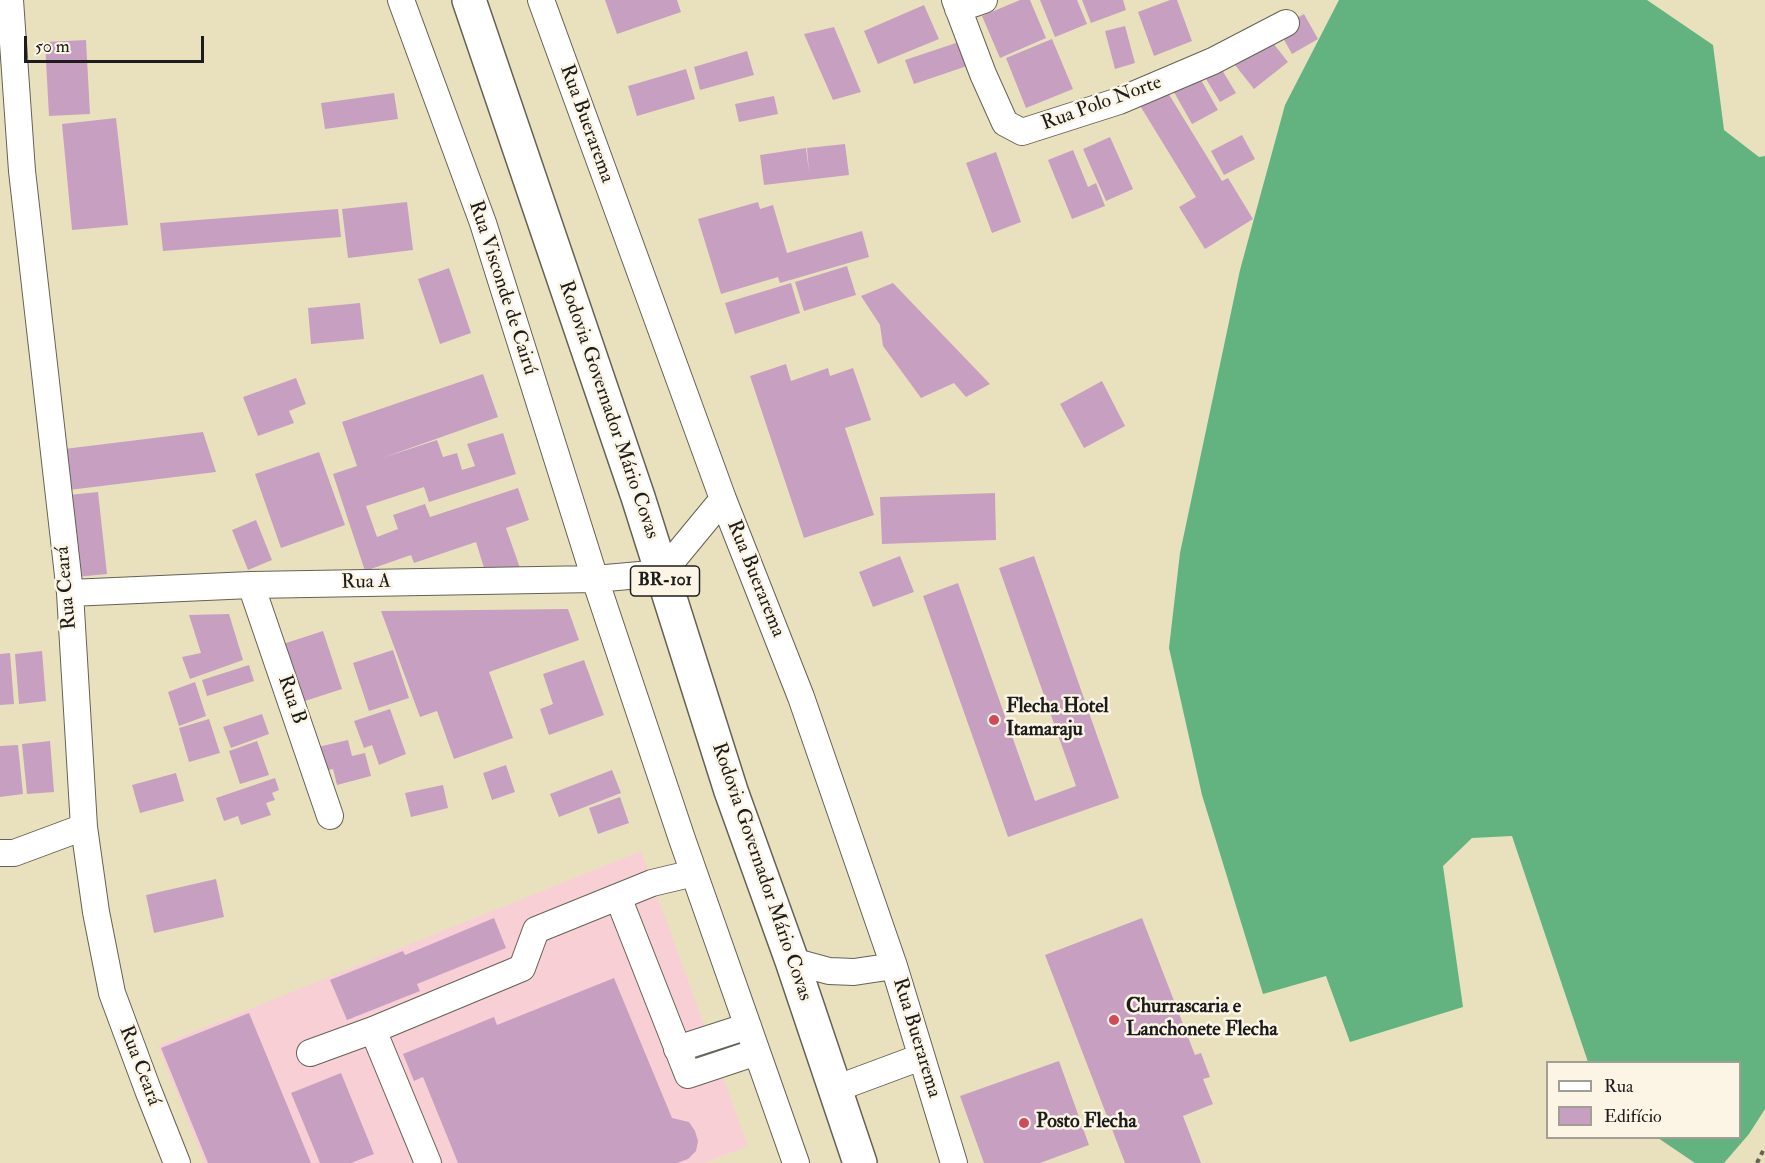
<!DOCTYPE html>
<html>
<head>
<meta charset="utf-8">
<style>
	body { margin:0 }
	#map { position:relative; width:1765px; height:1163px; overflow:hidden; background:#e9e1be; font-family:"IM FELL Double Pica",serif }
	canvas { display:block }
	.legend { position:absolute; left:1546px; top:1061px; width:195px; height:78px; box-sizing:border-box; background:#fcf5e5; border:2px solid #a29e95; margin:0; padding:8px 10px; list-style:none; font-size:18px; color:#1c1c1c }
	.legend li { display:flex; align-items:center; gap:12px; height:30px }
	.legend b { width:30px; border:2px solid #a29e95 }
	.scale { position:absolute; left:24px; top:36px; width:180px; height:27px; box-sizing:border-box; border:3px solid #1c1c1c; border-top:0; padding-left:8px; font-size:18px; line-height:21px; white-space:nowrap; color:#1c1c1c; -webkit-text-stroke:4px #fcf5e5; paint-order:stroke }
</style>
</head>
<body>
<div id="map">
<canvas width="1765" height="1163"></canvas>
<ul class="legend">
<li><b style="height:8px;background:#fff"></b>Rua</li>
<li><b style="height:16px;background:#c7a0c1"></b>Edifício</li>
</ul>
<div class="scale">50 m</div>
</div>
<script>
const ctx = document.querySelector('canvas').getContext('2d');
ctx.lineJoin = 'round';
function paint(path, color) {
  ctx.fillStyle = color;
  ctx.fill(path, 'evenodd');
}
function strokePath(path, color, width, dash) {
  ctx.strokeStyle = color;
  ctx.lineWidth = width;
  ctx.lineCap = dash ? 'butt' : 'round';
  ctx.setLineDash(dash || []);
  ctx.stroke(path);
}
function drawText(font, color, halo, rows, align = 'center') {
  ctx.font = font + ' "IM FELL Double Pica",serif';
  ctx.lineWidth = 5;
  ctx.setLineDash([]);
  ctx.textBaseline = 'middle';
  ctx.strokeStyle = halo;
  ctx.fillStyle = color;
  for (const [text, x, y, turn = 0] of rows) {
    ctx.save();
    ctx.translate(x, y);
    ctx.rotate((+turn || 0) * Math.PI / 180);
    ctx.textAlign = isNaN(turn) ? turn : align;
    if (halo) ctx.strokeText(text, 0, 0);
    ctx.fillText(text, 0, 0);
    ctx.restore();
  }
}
paint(new Path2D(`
	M 641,851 L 748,1146 L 703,1163 L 205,1163 L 158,1046 Z`), '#f7cfd5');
paint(new Path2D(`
	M 1339,0 L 1647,0 L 1713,45 L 1724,130 L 1759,157 L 1765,156 L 1765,1109 L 1749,1134 L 1724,1163 L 1695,1163 L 1658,1138 L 1740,1138 L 1740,1062 L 1588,1062 L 1512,836 L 1472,838 L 1443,866 L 1463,1007 L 1350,1042 L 1326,976 L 1263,994 L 1202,795 L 1169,648 L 1180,553 L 1240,270 L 1285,105 Z`), '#62b380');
paint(new Path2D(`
	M 605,0 L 677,0 L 681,12 L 617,34 Z
	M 1020,0 L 1030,0 L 1046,38 L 1000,58 L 982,16 Z
	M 1040,0 L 1077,0 L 1087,24 L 1055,37 Z
	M 1082,0 L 1123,0 L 1126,10 L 1091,23 Z
	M 1170,0 L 1177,0 L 1192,41 L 1154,56 L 1138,12 Z
	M 924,5 L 939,39 L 878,64 L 864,31 Z
	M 1304,14 L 1318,39 L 1292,54 L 1278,29 Z
	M 1125,26 L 1135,63 L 1115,69 L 1105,31 Z
	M 834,27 L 861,92 L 833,100 L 804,34 Z
	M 1269,38 L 1288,62 L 1254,89 L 1235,65 Z
	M 1052,39 L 1073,89 L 1026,108 L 1006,58 Z
	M 86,40 L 90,114 L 49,116 L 45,42 Z
	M 959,42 L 967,66 L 914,84 L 905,60 Z
	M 747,51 L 754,75 L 700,90 L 694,67 Z
	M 1219,65 L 1236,93 L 1220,102 L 1203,74 Z
	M 686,69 L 695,99 L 637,116 L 628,86 Z
	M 1196,71 L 1218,110 L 1192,124 L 1170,85 Z
	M 1165,88 L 1222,181 L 1228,178 L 1253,219 L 1205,249 L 1179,207 L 1196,197 L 1139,104 Z
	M 394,93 L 398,119 L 325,129 L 321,103 Z
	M 774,96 L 778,114 L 739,122 L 735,104 Z
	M 116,118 L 128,225 L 72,230 L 62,124 Z
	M 1242,135 L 1255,159 L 1224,175 L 1211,151 Z
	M 1110,137 L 1133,189 L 1106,201 L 1083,149 Z
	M 845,144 L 849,175 L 764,185 L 760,155 L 806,148 L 809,172 L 807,148 Z
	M 1073,150 L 1088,187 L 1096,183 L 1105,206 L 1072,219 L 1048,160 Z
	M 996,152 L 1021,222 L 992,233 L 966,163 Z
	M 407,202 L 413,250 L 348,258 L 342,209 Z
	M 758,202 L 760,209 L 773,205 L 787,253 L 862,231 L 869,257 L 780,283 L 778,277 L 721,294 L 698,219 Z
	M 338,209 L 341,237 L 163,251 L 160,223 Z
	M 847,266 L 856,295 L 804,311 L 795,282 Z
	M 449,268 L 471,333 L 440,344 L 418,279 Z
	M 791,283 L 800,313 L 735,334 L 725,303 Z
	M 893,283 L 990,384 L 966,397 L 954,383 L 921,398 L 883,346 L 880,325 L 861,296 Z
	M 360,303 L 364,339 L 311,344 L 308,308 Z
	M 786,364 L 791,381 L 828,368 L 830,376 L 853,368 L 871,420 L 845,428 L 874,515 L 804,538 L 750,376 Z
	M 483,374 L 498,417 L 382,458 L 437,440 L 443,457 L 457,453 L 462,470 L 475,466 L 467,444 L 503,433 L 516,474 L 429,502 L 424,487 L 366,506 L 377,537 L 398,529 L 393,515 L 425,504 L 430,517 L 518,488 L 529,520 L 506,528 L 520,568 L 485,571 L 476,542 L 414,563 L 411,555 L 365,571 L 333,474 L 357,466 L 342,422 Z
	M 296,378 L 306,404 L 289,411 L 294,423 L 258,436 L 243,397 Z
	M 1102,381 L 1125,426 L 1084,448 L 1060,404 Z
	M 203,432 L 216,472 L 69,490 L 64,449 Z
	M 319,452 L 345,525 L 281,548 L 255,474 Z
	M 98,492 L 107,574 L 76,577 L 68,495 Z
	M 995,493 L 996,540 L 882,544 L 880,497 Z
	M 256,520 L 272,560 L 248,570 L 232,530 Z
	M 900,556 L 914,592 L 873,607 L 859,572 Z
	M 1034,556 L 1119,798 L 1008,837 L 923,596 L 958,583 L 1035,801 L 1076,786 L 999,568 Z
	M 568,609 L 579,640 L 489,672 L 513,738 L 454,759 L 437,711 L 420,717 L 381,611 Z
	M 229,614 L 243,660 L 190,679 L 182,657 L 201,653 L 189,615 Z
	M 323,631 L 342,689 L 302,702 L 283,644 Z
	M 393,650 L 409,698 L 369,711 L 353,663 Z
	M 42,651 L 46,701 L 19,704 L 15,654 Z
	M 10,653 L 14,704 L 0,705 L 0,654 Z
	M 584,660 L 604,715 L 549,735 L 540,709 L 553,704 L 543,674 Z
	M 249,665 L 254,681 L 207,696 L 202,680 Z
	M 195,682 L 206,716 L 179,726 L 168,692 Z
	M 390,709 L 406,754 L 379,765 L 372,745 L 364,748 L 354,721 Z
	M 262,714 L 269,734 L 231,748 L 223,727 Z
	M 209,719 L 220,753 L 189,762 L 179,728 Z
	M 348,740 L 352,756 L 365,753 L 371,776 L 337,785 L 333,769 L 324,771 L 318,747 Z
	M 50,741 L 54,792 L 27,794 L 22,744 Z
	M 257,741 L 269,775 L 240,784 L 229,751 Z
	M 18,745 L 23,794 L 0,797 L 0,746 Z
	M 506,765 L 515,792 L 492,800 L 483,773 Z
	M 612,770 L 621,793 L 559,817 L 550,794 Z
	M 176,773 L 184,801 L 140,813 L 132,785 Z
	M 275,778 L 279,790 L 272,793 L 275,800 L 266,803 L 271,815 L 241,825 L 238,816 L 224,821 L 216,798 Z
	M 443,785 L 448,808 L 411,817 L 405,793 Z
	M 620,797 L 629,823 L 598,834 L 589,808 Z
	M 216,879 L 224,917 L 154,933 L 146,895 Z
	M 494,918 L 506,948 L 417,984 L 420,991 L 347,1020 L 330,980 L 403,951 L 405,955 Z
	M 1142,918 L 1195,1055 L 1201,1053 L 1210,1077 L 1203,1079 L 1213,1104 L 1183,1116 L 1201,1163 L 1125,1163 L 1045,955 Z
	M 614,978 L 672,1118 L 689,1122 L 695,1131 L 698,1141 L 696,1151 L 688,1159 L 677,1163 L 458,1163 L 423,1077 L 414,1081 L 403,1054 L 494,1017 L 497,1025 Z
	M 249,1013 L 311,1163 L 208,1163 L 161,1048 Z
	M 1059,1061 L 1089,1145 L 1040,1163 L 984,1163 L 960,1096 Z
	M 341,1073 L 374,1154 L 351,1163 L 320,1163 L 291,1093 Z`), '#c7a0c1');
const minor = new Path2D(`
	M 10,0 L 22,171 L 70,593 L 84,827 L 96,912 L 112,993 L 148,1090 L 177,1163
	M 401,0 L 483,223 L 595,579 L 682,839 L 796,1163
	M 541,0 L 723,499 L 801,697 L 894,966 L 954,1163
	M 955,0 L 983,74 L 1005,123 L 1022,132 L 1119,101 L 1213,61 L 1286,23
	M 958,9 L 984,0
	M 251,585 L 330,816
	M 70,593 L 251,585 L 595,579 L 662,573 L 723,499
	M 0,853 L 14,853 L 84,827
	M 618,897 L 688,1075 L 757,1052
	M 792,961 L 829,971 L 854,972 L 894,966
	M 373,1030 L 428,1163
	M 677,1049 L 748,1026
	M 310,1053 L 373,1030 L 522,968 L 536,930 L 652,883 L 694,873
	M 835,1089 L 921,1057`);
const highway = new Path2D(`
	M 469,0 L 638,497 L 731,791 L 792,961 L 860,1163`);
strokePath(minor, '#646155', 28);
strokePath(highway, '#646155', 36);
strokePath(new Path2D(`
	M 1757,1163 L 1765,1147`), '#646155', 4, [4.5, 4.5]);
strokePath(minor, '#fff', 26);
strokePath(highway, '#fff', 33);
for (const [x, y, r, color] of [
	[994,720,6,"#d1495b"],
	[1114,1020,6,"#d1495b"],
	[1024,1123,6,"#d1495b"]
]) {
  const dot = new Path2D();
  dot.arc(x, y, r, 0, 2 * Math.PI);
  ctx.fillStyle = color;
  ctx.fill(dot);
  strokePath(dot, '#fcf5e5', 2);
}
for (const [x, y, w] of [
	[665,581,69]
]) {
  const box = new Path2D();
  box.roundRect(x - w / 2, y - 15, w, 30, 4.5);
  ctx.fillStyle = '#fcf5e5';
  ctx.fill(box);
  strokePath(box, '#1c1c1c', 1.5);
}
drawText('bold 18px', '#1c1c1c', null, [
	["BR-101",665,581]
]);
drawText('20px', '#1c1c1c', '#fcf5e5', [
	["Rua Polo Norte",1102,104,-20],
	["Rua Buerarema",586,124,70],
	["Rua Visconde de Cairú",502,288,72],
	["Rodovia Governador Mário Covas",608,410,71],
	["Rua Buerarema",755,579,68],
	["Rua A",366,583,-1],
	["Rua Ceará",67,588,-95],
	["Rua B",291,700,71],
	["Rodovia Governador Mário Covas",761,872,71],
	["Rua Buerarema",916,1038,73],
	["Rua Ceará",139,1066,69]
]);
drawText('bold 20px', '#1c1c1c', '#fcf5e5', [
	["Flecha Hotel",1006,708],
	["Itamaraju",1006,731],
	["Churrascaria e",1126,1008],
	["Lanchonete Flecha",1126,1031],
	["Posto Flecha",1036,1123]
], 'left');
</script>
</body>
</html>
